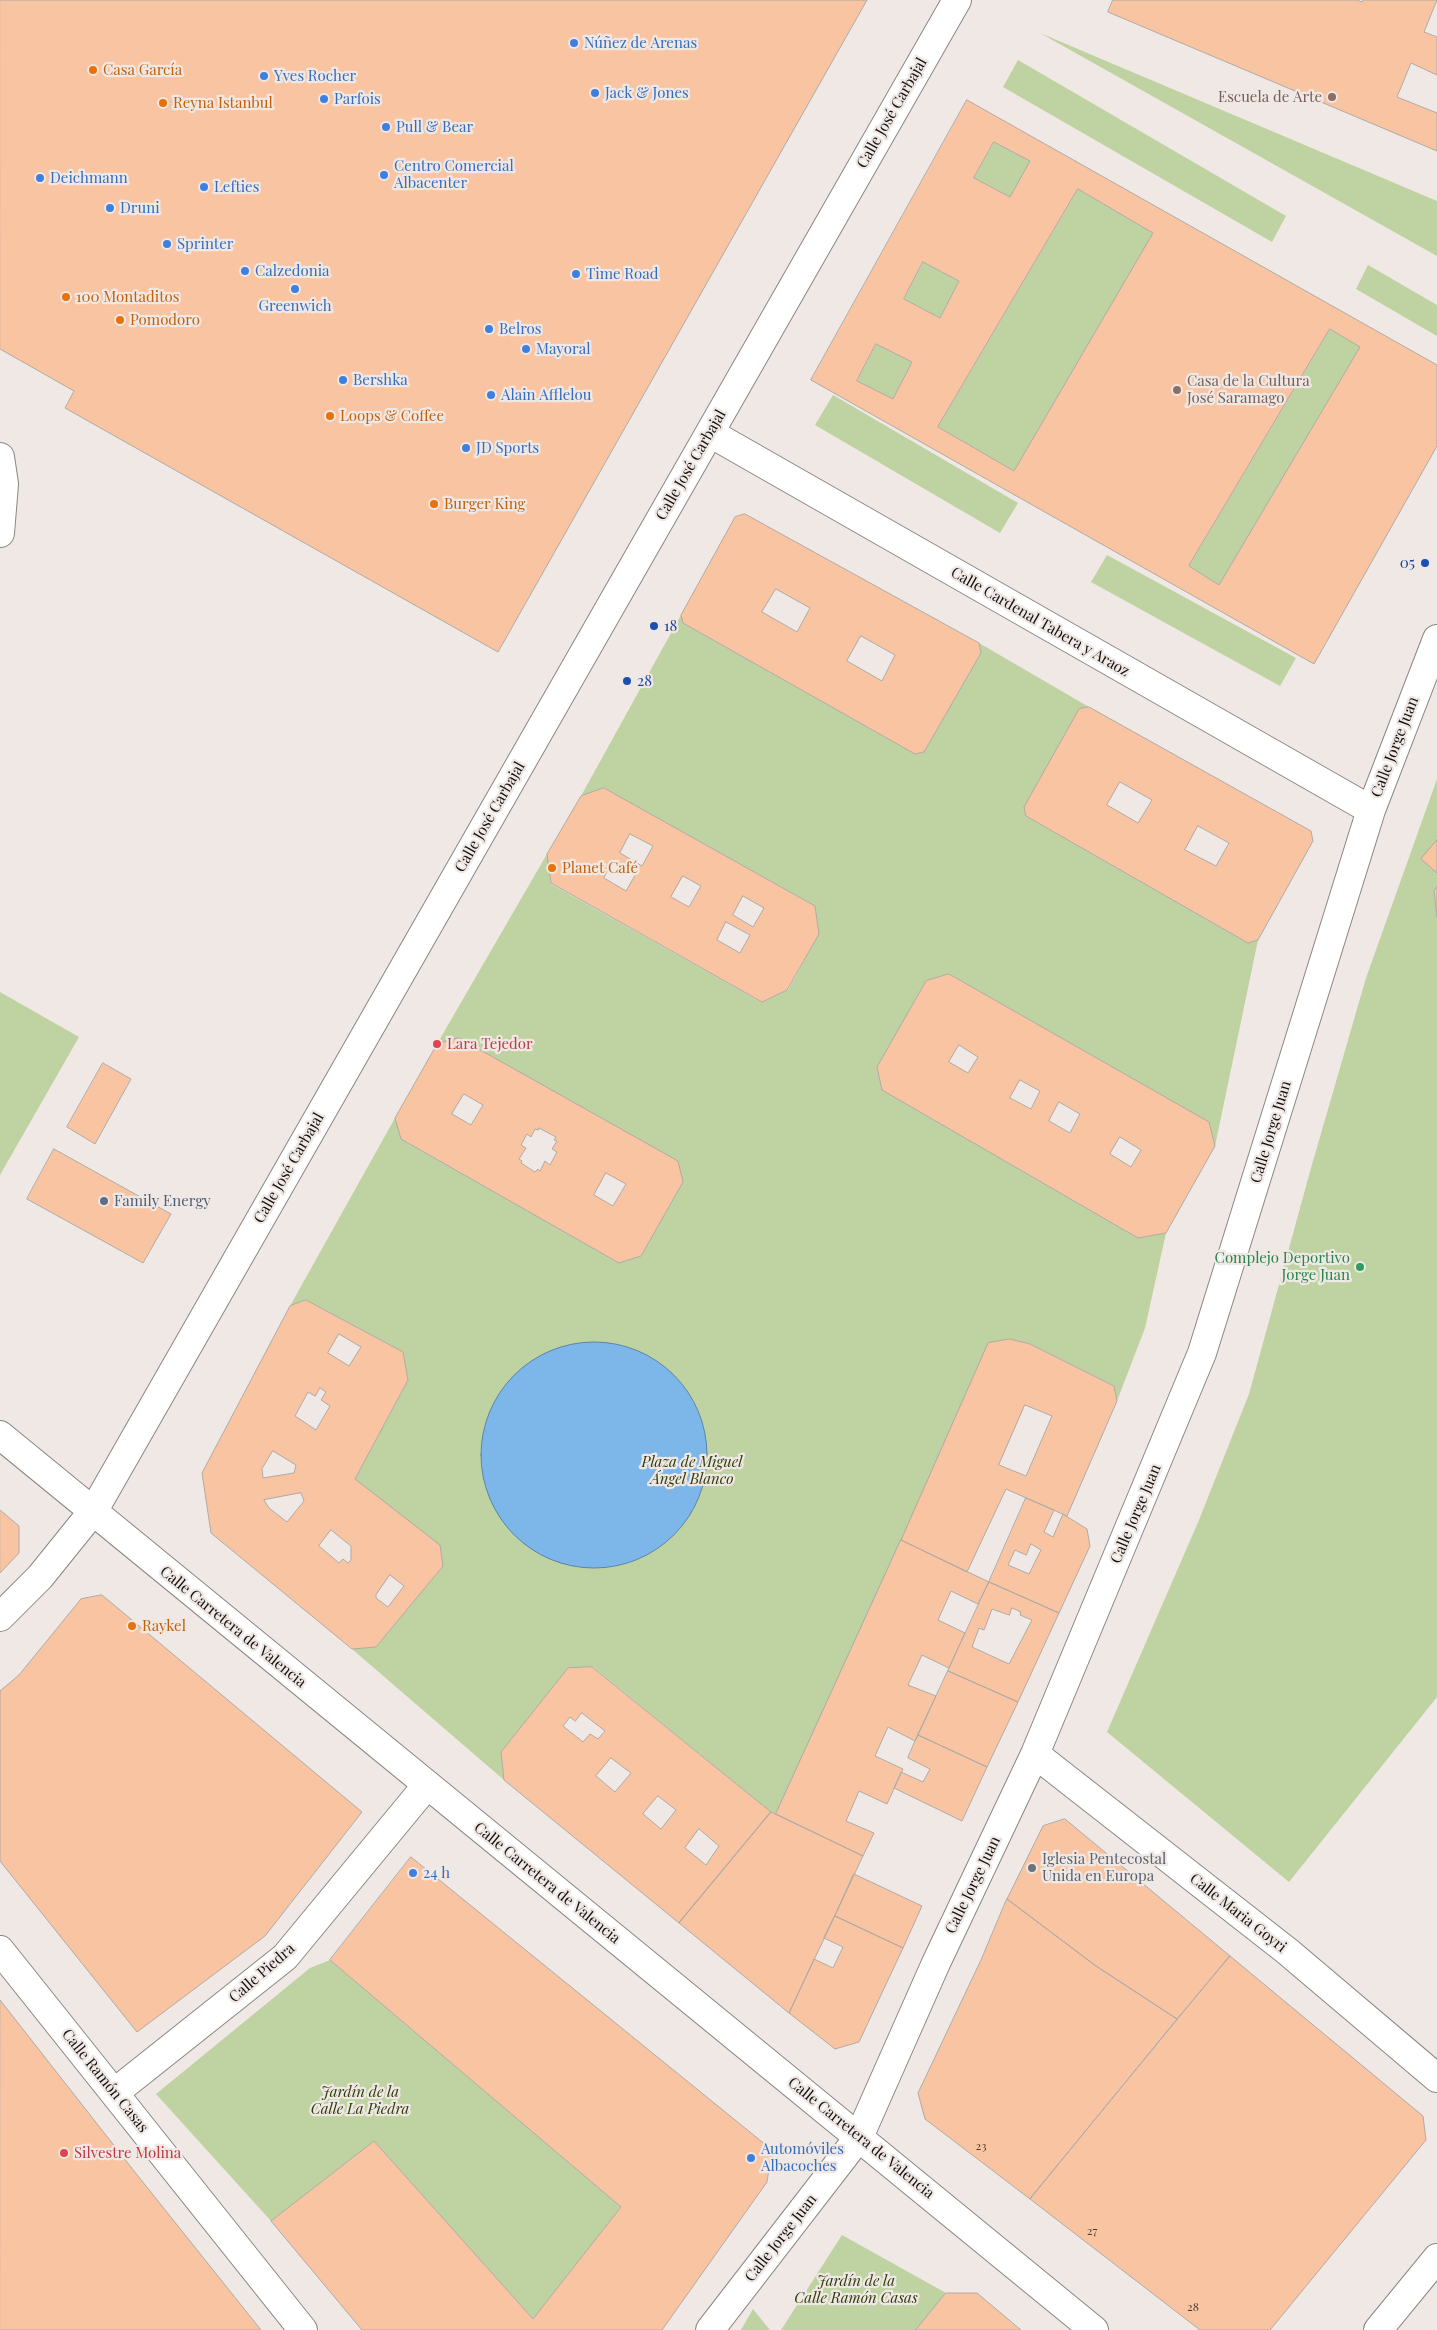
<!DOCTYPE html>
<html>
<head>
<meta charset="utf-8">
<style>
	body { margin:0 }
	canvas { display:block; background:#efe8e4 }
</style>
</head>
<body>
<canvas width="1437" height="2330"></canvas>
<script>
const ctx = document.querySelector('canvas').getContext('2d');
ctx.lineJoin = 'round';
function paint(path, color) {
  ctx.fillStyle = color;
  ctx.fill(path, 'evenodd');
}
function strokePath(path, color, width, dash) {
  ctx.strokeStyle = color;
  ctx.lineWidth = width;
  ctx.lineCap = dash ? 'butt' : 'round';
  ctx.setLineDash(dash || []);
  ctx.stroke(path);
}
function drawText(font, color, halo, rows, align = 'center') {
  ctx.font = font + ' "Playfair Display",serif';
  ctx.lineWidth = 4.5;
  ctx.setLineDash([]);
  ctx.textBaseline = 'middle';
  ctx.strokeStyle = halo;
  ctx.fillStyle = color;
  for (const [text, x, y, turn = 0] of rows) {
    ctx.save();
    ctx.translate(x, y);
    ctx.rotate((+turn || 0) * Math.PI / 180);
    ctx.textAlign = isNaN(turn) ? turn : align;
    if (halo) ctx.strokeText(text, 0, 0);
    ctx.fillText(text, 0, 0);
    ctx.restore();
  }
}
paint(new Path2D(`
	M 1040,33 L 1437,201 L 1437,256 Z
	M 1018,60 L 1286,216 L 1272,242 L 1003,87 Z
	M 994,142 L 1030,161 L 1010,197 L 974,178 Z
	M 1078,189 L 1153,233 L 1014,471 L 938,427 Z
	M 923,262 L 959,281 L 940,318 L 904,299 Z
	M 1368,265 L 1437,305 L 1437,336 L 1356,289 Z
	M 1330,329 L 1360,347 L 1219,585 L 1189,566 Z
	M 876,344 L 912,362 L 893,399 L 857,381 Z
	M 833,395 L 1018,503 L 1000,533 L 815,425 Z
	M 1107,555 L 1296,658 L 1280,686 L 1091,582 Z
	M 681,615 L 683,623 L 915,754 L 924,752 L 981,653 L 979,643 L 1089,707 L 1079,709 L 1024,807 L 1026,816 L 1248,943 L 1258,940 L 1215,1146 L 1208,1122 L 949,974 L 926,981 L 877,1067 L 882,1090 L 1138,1238 L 1166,1233 L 1145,1328 L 1117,1401 L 1114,1386 L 1030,1344 L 1010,1339 L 995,1343 L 911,1520 L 776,1814 L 771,1812 L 593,1667 L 568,1668 L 501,1752 L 504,1780 L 352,1649 L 376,1647 L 443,1566 L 355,1479 L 408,1380 L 403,1352 L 306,1300 L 290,1306 L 395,1118 L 401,1139 L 619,1263 L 641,1256 L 683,1182 L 677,1161 L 459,1038 L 437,1044 L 547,854 L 551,884 L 761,1002 L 788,990 L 819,934 L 815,906 L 604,788 L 581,796 Z
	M 1437,779 L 1437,1697 L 1289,1882 L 1107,1732 L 1199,1520 L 1249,1394 L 1311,1168 L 1366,978 Z
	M 0,992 L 79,1037 L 0,1175 Z
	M 330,1960 L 621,2207 L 533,2319 L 374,2141 L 271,2221 L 156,2094 L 310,1968 Z
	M 842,2235 L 946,2293 L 916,2330 L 781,2330 Z
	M 753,2309 L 770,2330 L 741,2330 Z`), '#bfd2a1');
const water = new Path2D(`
	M481 1455a113 113 0 1 1 226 0a113 113 0 1 1-226 0Z`);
paint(water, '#7db6e9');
strokePath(water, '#5d84a8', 1);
const building = new Path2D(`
	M 0,0 L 867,0 L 498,652 L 65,408 L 74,391 L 0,349 Z
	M 1113,0 L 1357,0 L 1362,2 L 1363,0 L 1437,0 L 1424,32 L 1437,37 L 1437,75 L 1411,63 L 1397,97 L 1437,113 L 1437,151 L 1108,12 Z
	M 967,100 L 1437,365 L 1437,446 L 1314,664 L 811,380 ZM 994,142 L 1030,161 L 1010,197 L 974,178 ZM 1078,189 L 1153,233 L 1014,471 L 938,427 ZM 923,262 L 959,281 L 940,318 L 904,299 ZM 1330,329 L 1360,347 L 1219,585 L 1189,566 ZM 876,344 L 912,362 L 893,399 L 857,381 Z
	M 745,514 L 979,643 L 981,653 L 924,752 L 915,754 L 683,623 L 681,615 L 735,517 ZM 776,589 L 810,608 L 797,632 L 762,612 ZM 861,636 L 895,655 L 882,681 L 847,661 Z
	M 1089,707 L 1311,831 L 1313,841 L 1258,940 L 1248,943 L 1026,816 L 1024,807 L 1079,709 ZM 1120,782 L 1152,800 L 1138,823 L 1107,805 ZM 1198,826 L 1229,843 L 1216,866 L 1185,850 Z
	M 604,788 L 815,906 L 819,934 L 787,990 L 762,1002 L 551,883 L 547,854 L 581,796 ZM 630,834 L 653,846 L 642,866 L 620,853 ZM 614,860 L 637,872 L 626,891 L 604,878 ZM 683,876 L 701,886 L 689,907 L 671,897 ZM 743,896 L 764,908 L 753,927 L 733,915 ZM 726,922 L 750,935 L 740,953 L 717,940 Z
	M 1437,840 L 1437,873 L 1421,859 Z
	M 1437,887 L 1437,917 L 1434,891 Z
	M 949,974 L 1209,1122 L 1215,1146 L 1166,1233 L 1138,1238 L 882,1090 L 877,1067 L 926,981 ZM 959,1045 L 978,1057 L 968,1073 L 949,1062 ZM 1020,1080 L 1040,1091 L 1031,1109 L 1010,1098 ZM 1059,1102 L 1080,1114 L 1070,1133 L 1049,1121 ZM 1120,1137 L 1141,1150 L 1131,1167 L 1110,1154 Z
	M 459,1038 L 678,1161 L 683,1182 L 641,1256 L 619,1263 L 401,1139 L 395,1118 L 437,1044 ZM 464,1094 L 483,1105 L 471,1125 L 452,1114 ZM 539,1128 L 556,1137 L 554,1140 L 557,1141 L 552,1149 L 557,1152 L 550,1165 L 545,1161 L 540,1171 L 538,1169 L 535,1172 L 521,1163 L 522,1161 L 519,1159 L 526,1148 L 521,1145 L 527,1134 L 531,1137 L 535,1129 L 538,1130 ZM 606,1173 L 626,1184 L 613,1206 L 594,1195 Z
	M 103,1063 L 131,1079 L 95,1144 L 67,1127 Z
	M 54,1149 L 171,1214 L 143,1263 L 27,1199 Z
	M 306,1300 L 403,1352 L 408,1380 L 355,1479 L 440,1545 L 443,1566 L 376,1647 L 352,1649 L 211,1533 L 202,1473 L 290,1306 ZM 339,1334 L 361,1347 L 349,1366 L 328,1353 ZM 320,1388 L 326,1392 L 321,1400 L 330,1406 L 316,1430 L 295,1416 L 308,1392 L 315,1396 ZM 273,1451 L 296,1465 L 294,1473 L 263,1478 L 262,1469 ZM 301,1493 L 304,1501 L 287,1522 L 269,1508 L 264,1500 ZM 331,1530 L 351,1546 L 351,1560 L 348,1563 L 343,1559 L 339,1563 L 319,1546 ZM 390,1575 L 404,1586 L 388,1607 L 376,1598 L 376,1595 Z
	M 1010,1339 L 1030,1344 L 1114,1386 L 1117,1401 L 1067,1516 L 1006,1489 L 967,1572 L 901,1540 L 988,1343 ZM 1025,1405 L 1052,1416 L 1026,1476 L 999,1465 Z
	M 1026,1498 L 1054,1510 L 1044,1532 L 1053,1537 L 1063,1514 L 1087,1529 L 1090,1546 L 1059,1613 L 989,1582 ZM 1031,1544 L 1041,1550 L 1029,1574 L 1008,1565 L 1015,1550 L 1026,1555 Z
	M 0,1510 L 19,1526 L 19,1553 L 0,1573 Z
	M 901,1540 L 989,1582 L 978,1604 L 951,1591 L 938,1620 L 965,1633 L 949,1668 L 922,1655 L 908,1685 L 936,1696 L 918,1735 L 915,1741 L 888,1727 L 875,1756 L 903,1769 L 887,1804 L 859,1791 L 846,1821 L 874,1833 L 863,1856 L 776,1814 Z
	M 989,1582 L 1059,1613 L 1018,1702 L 948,1671 ZM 1012,1608 L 1021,1612 L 1020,1615 L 1032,1620 L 1009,1664 L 972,1647 L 979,1628 L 984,1630 L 992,1609 L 1009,1615 Z
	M 102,1595 L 362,1812 L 265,1936 L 137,2032 L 0,1861 L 0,1691 L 19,1675 L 81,1599 Z
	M 592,1667 L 771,1812 L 679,1923 L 504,1780 L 501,1752 L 568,1668 ZM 582,1713 L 605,1731 L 598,1739 L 590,1734 L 583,1742 L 563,1726 L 570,1717 L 575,1721 ZM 611,1758 L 631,1773 L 615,1792 L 596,1776 ZM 658,1796 L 676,1810 L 661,1829 L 643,1814 ZM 699,1829 L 719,1846 L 706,1865 L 685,1848 Z
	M 948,1671 L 1018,1702 L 987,1767 L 918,1735 Z
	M 918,1735 L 987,1767 L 962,1821 L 894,1788 L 901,1772 L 923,1782 L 930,1769 L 908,1758 Z
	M 771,1812 L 863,1856 L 789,2013 L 679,1923 Z
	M 1065,1819 L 1230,1956 L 1177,2019 L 1096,1966 L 1007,1899 L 1043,1826 Z
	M 411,1857 L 772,2150 L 767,2182 L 662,2330 L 362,2330 L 271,2221 L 374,2141 L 533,2319 L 621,2207 L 330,1960 Z
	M 854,1874 L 922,1906 L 903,1948 L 835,1916 Z
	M 1007,1899 L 1096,1966 L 1177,2019 L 1030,2199 L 925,2119 L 918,2093 L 981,1960 Z
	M 835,1916 L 903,1948 L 859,2042 L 835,2049 L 789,2013 L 814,1959 L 833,1968 L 843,1947 L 824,1938 Z
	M 1230,1956 L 1423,2116 L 1426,2140 L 1270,2330 L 1200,2330 L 1030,2199 Z
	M 0,2000 L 134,2171 L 261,2330 L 0,2330 Z
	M 946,2293 L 977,2293 L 1021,2330 L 916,2330 Z`);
paint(building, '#f9c4a1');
strokePath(building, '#b0aaa6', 1);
const street = new Path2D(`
	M 710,433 L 1371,810
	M 0,457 L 4,484 L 0,533
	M 0,1435 L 1094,2330
	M 0,1617 L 40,1577 L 94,1510 L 957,0
	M 1035,1754 L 1287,1951 L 1437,2078
	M 0,1950 L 303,2330
	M 114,2093 L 285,1957 L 427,1785
	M 710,2330 L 859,2137 L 936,1963 L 1035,1754 L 1202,1353 L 1371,810 L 1437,639
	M 1378,2330 L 1437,2258`);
strokePath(street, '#8c8683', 30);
strokePath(street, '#fff', 28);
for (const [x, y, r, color] of [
	[574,43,5,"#3f7fe0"],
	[93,70,5,"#e8710a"],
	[264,76,5,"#3f7fe0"],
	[595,93,5,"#3f7fe0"],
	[1332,97,5,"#8d6e63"],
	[324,99,5,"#3f7fe0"],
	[163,103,5,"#e8710a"],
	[386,127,5,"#3f7fe0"],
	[384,175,5,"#3f7fe0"],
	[40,178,5,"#3f7fe0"],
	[204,187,5,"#3f7fe0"],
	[110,208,5,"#3f7fe0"],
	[167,244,5,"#3f7fe0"],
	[245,271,5,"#3f7fe0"],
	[576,274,5,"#3f7fe0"],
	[295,289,5,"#3f7fe0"],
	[66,297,5,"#e8710a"],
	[120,320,5,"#e8710a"],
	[489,329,5,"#3f7fe0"],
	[526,349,5,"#3f7fe0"],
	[343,380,5,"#3f7fe0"],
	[1177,390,5,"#8d6e63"],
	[491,395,5,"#3f7fe0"],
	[330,416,5,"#e8710a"],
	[466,448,5,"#3f7fe0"],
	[434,504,5,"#e8710a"],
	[1425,563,5,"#1a4fb4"],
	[654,626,5,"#1a4fb4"],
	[627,681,5,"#1a4fb4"],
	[552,868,5,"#e8710a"],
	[437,1044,5,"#e0444e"],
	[104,1201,5,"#5c6f8a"],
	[1360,1267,5,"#2e9e5b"],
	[132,1626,5,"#e8710a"],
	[1032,1868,5,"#6b7280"],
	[413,1873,5,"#3f7fe0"],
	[64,2153,5,"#e0444e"],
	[751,2158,5,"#3f7fe0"]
]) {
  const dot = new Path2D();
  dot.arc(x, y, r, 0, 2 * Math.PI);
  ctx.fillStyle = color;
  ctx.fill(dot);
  strokePath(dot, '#efe8e4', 2);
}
drawText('12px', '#4c3d34', null, [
	["23",981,2146],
	["27",1092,2231],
	["28",1193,2307]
]);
drawText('15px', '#366cbe', '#efe8e4', [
	["Núñez de Arenas",584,43],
	["Yves Rocher",274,76],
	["Jack & Jones",605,93],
	["Parfois",334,99],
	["Pull & Bear",396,127],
	["Centro Comercial",394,166],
	["Albacenter",394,183],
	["Deichmann",50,178],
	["Lefties",214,187],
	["Druni",120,208],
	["Sprinter",177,244],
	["Calzedonia",255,271],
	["Time Road",586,274],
	["Greenwich",295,306,"center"],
	["Belros",499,329],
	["Mayoral",536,349],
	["Bershka",353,380],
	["Alain Afflelou",501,395],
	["JD Sports",476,448],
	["24 h",423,1873],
	["Automóviles",761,2149],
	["Albacoches",761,2166]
], 'left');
drawText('15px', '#c56008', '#efe8e4', [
	["Casa García",103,70],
	["Reyna Istanbul",173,103],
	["100 Montaditos",76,297],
	["Pomodoro",130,320],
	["Loops & Coffee",340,416],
	["Burger King",444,504],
	["Planet Café",562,868],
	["Raykel",142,1626]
], 'left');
drawText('15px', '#785e54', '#efe8e4', [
	["Escuela de Arte",1322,97],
	["Casa de la Cultura",1187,381,"left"],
	["José Saramago",1187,398,"left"]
], 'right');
drawText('15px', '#12100f', '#efe8e4', [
	["Calle José Carbajal",892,113,-60],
	["Calle José Carbajal",691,465,-60],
	["Calle Cardenal Tabera y Araoz",1040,622,30],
	["Calle Jorge Juan",1395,747,-69],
	["Calle José Carbajal",490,817,-60],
	["Calle Jorge Juan",1271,1132,-73],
	["Calle José Carbajal",289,1168,-60],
	["Calle Jorge Juan",1136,1514,-67],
	["Calle Carretera de Valencia",233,1627,39],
	["Calle Carretera de Valencia",547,1883,39],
	["Calle Jorge Juan",973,1885,-64],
	["Calle Maria Goyri",1238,1913,38],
	["Calle Piedra",262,1973,-41],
	["Calle Ramón Casas",105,2081,51],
	["Calle Carretera de Valencia",861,2138,39],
	["Calle Jorge Juan",781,2238,-52]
]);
drawText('15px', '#164399', '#efe8e4', [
	["05",1415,563,"right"],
	["18",664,626],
	["28",637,681]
], 'left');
drawText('15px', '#be3a42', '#efe8e4', [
	["Lara Tejedor",447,1044],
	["Silvestre Molina",74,2153]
], 'left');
drawText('15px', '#4e5e75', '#efe8e4', [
	["Family Energy",114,1201]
], 'left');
drawText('15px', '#27864d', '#efe8e4', [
	["Complejo Deportivo",1350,1258],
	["Jorge Juan",1350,1275]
], 'right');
drawText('italic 15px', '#2c3b07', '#efe8e4', [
	["Plaza de Miguel",692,1462],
	["Ángel Blanco",692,1479],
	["Jardín de la",360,2092],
	["Calle La Piedra",360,2109],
	["Jardín de la",856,2281],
	["Calle Ramón Casas",856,2298]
]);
drawText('15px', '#5b616d', '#efe8e4', [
	["Iglesia Pentecostal",1042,1859],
	["Unida en Europa",1042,1876]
], 'left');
</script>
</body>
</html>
